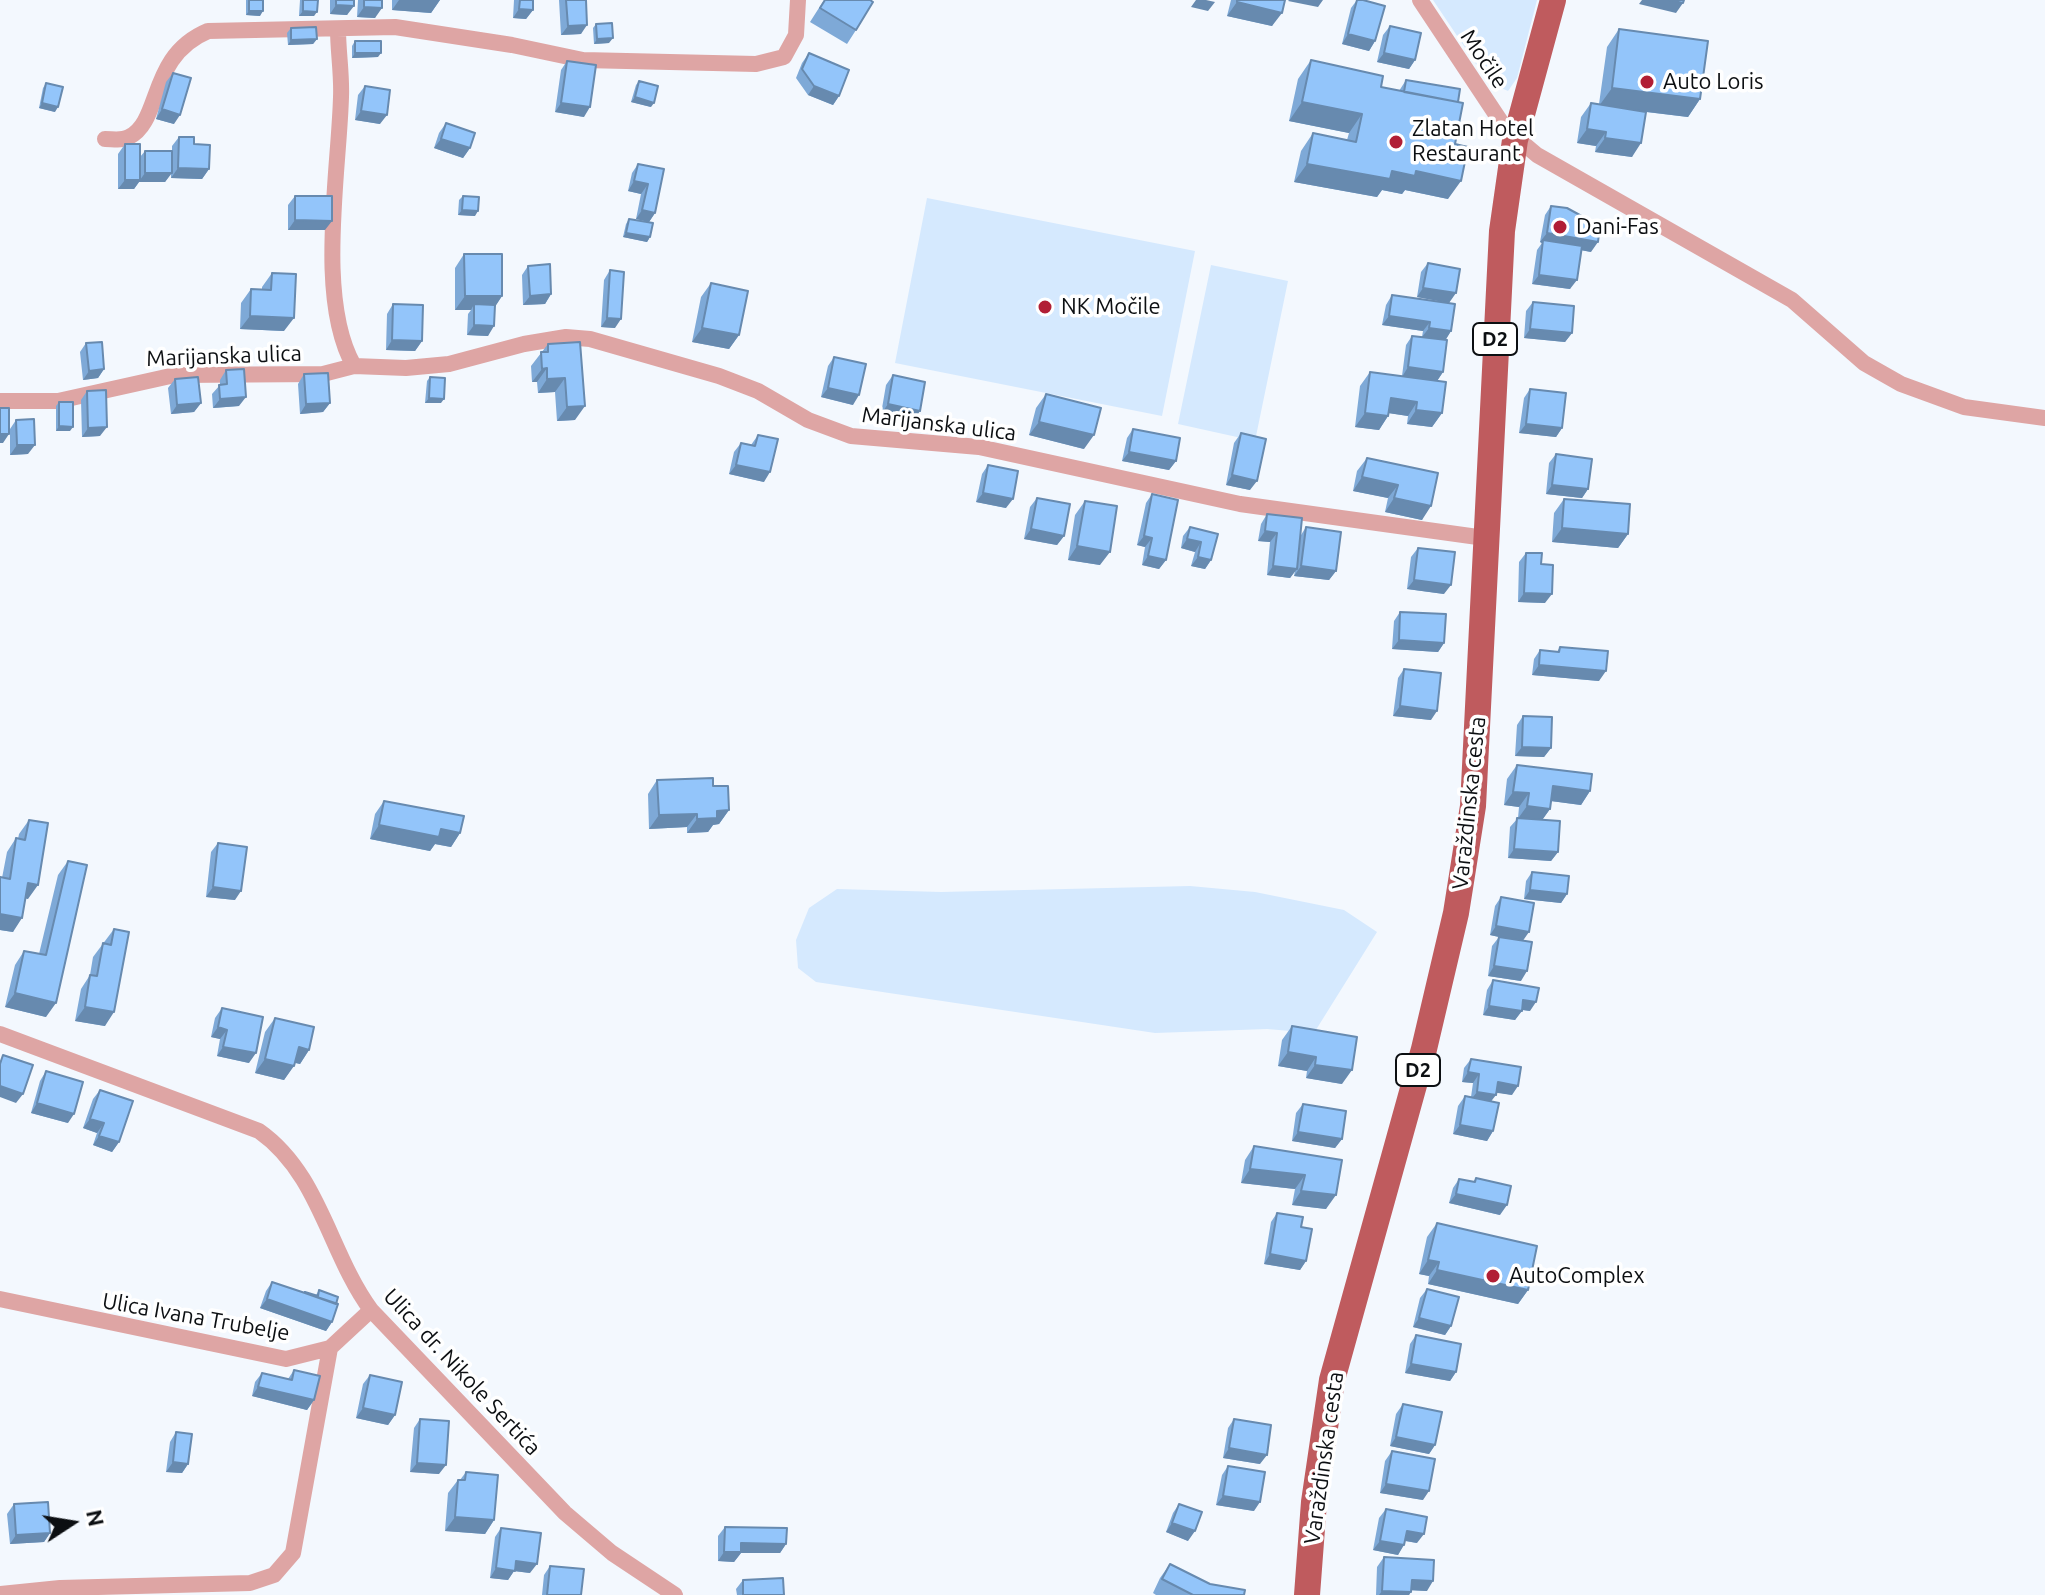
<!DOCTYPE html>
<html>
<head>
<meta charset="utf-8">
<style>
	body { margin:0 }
	#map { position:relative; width:2045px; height:1595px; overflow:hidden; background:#f3f8fe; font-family:Ubuntu,sans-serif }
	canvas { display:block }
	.north { position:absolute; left:32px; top:1483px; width:80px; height:80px; -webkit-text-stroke:6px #fff; paint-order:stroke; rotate:78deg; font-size:22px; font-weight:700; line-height:32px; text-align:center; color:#0c0f12 }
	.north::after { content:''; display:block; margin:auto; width:28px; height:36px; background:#0c0f12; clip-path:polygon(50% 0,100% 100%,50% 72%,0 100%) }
</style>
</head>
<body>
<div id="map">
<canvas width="2045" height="1595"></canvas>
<div class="north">N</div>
</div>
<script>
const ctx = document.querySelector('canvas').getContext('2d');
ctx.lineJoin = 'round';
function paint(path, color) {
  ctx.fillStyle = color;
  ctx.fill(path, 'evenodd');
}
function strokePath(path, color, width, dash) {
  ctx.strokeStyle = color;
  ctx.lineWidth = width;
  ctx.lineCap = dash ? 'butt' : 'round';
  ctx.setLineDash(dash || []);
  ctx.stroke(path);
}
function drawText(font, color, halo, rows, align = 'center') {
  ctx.font = font + ' Ubuntu,sans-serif';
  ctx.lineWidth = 7;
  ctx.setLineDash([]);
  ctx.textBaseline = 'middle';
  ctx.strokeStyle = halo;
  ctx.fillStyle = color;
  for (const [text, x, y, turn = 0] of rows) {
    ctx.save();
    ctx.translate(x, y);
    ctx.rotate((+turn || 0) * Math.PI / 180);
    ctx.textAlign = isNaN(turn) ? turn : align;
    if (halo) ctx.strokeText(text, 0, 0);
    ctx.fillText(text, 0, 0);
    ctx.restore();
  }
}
paint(new Path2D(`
	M 1433,0 L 1537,0 L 1517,78 L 1508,91 L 1488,82 Z
	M 927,198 L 1195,251 L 1162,416 L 895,363 Z
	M 1211,265 L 1288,281 L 1255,441 L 1178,424 Z
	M 1190,886 L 1255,892 L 1344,910 L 1377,932 L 1314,1033 L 1267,1029 L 1155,1033 L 816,982 L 798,968 L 796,940 L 809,908 L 837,889 L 941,892 Z`), '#d5e9fe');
strokePath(new Path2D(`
	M 1420,0 L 1505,128 L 1537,155 L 1792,300 L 1864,363 L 1901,384 L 1964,407 L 2045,418
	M 338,29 C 338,52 342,74 341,97 C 339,172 316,300 354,366
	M 105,139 C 113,139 122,141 129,137 C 162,121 148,56 208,31 L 395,27 L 512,45 L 583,60 L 756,64 L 784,57 L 796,35 L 798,0
	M 0,401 L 58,401 L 175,375 L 323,374 L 354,366 L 406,368 L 449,364 L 524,344 L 566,337 L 590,339 L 719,376 L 758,391 L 808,420 L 851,436 L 979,447 L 1240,504 L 1485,538
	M 0,1034 L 259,1131 C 320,1174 329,1253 371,1310 L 565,1513 L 612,1553 L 675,1595
	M 0,1299 L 286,1359 L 330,1348 L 371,1310
	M 0,1594 L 60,1588 L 250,1583 L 274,1575 L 293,1553 L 330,1348`), '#dea5a4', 16);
strokePath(new Path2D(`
	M 1307,1595 L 1314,1502 L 1332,1380 L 1424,1049 L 1456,913 L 1473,806 L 1502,231 L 1515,140 L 1553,0`), '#bf5b5e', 26);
paint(new Path2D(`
	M 246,0 L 263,0 L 260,16 L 246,15 Z
	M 300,0 L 318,0 L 314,16 L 299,16 Z
	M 330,0 L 354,0 L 347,15 L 330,14 Z
	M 358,0 L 382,0 L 375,18 L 357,17 Z
	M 392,0 L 440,0 L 431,13 L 392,10 Z
	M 514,0 L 533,0 L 533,10 L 526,19 L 513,18 Z
	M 559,0 L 586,0 L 581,34 L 561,35 Z
	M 824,0 L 870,0 L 856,30 L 847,44 L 810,22 Z
	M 1231,0 L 1285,0 L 1272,26 L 1227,16 Z
	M 1357,0 L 1375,41 L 1369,51 L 1342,44 L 1351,8 Z
	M 596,24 L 609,43 L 594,44 L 593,28 Z
	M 1390,26 L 1415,60 L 1409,69 L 1377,62 L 1383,35 Z
	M 291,28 L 317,39 L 313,44 L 288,45 L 287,33 Z
	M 1619,29 L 1700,99 L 1688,117 L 1646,112 L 1632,157 L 1595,152 L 1596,146 L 1577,143 L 1581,117 L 1591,103 L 1599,104 L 1607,47 Z
	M 355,41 L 378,57 L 352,58 L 352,46 Z
	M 809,53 L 839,96 L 833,105 L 808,95 L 796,78 L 802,63 Z
	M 1311,60 L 1381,87 L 1399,91 L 1406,80 L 1458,102 L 1455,144 L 1448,199 L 1405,190 L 1402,194 L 1382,190 L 1377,197 L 1294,182 L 1301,151 L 1313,133 L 1347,140 L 1349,133 L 1289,121 L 1298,79 Z
	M 567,61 L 584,117 L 555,112 L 561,70 Z
	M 173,73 L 174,124 L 156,119 L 166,82 Z
	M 639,81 L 651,107 L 631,102 L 636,85 Z
	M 46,83 L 55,112 L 39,108 L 43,88 Z
	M 365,86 L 380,124 L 355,120 L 358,95 Z
	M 446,123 L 470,148 L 463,158 L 434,148 L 439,133 Z
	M 179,137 L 194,144 L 209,169 L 202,179 L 171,178 L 171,173 L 165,182 L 139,182 L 134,189 L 118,189 L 118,154 L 125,144 L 140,157 L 145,151 L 172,160 L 172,146 Z
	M 638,164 L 664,169 L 655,213 L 649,222 L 636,219 L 641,194 L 628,191 L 632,173 Z
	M 295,196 L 325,230 L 288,230 L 288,205 Z
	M 463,196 L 475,216 L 458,215 L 459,200 Z
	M 1551,206 L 1591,252 L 1581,250 L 1570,289 L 1532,284 L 1537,250 L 1542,243 L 1540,242 L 1545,215 Z
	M 629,219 L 650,237 L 647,242 L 623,237 L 626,224 Z
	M 464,254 L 502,296 L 495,306 L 488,336 L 467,335 L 468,314 L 471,310 L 455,310 L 455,268 Z
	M 1428,263 L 1449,303 L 1417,297 L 1421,272 Z
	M 528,266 L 551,294 L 545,304 L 523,305 L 522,275 Z
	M 610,270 L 615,328 L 601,327 L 604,280 Z
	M 272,273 L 284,331 L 240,329 L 241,303 L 251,289 L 262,290 L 262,287 Z
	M 711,283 L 739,335 L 729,349 L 692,342 L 701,297 Z
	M 1392,295 L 1451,331 L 1445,340 L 1443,372 L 1437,381 L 1442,413 L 1432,427 L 1407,424 L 1408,416 L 1389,413 L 1388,416 L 1379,430 L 1355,427 L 1360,386 L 1370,372 L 1402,376 L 1406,345 L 1412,336 L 1422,337 L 1423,331 L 1382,325 L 1386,305 Z
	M 1533,302 L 1572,333 L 1565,342 L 1524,338 L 1526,311 Z
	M 393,304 L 422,341 L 415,351 L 386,350 L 387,314 Z
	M 580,342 L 575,420 L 557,421 L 555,392 L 538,393 L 537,382 L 532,382 L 531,366 L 548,344 Z
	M 86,343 L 104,369 L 98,378 L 83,380 L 80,352 Z
	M 834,357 L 853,405 L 821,397 L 828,366 Z
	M 226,370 L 239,406 L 213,408 L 212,394 L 220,385 L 220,380 Z
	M 304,374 L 330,403 L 323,412 L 300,414 L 298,384 Z
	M 893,375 L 914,420 L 881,414 L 886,385 Z
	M 430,377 L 441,403 L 425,403 L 427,381 Z
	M 175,379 L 201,403 L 194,412 L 171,414 L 168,388 Z
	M 1530,389 L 1562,428 L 1556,437 L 1519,433 L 1524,398 Z
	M 87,391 L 100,436 L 82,437 L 81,400 Z
	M 1046,394 L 1084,449 L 1029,435 L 1036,408 Z
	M 59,402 L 70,431 L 56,431 L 56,406 Z
	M 16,420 L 28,454 L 10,455 L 10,429 Z
	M 1133,429 L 1176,461 L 1169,470 L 1122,461 L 1127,438 Z
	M 1241,433 L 1250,490 L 1226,485 L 1234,443 Z
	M 758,435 L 764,482 L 729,474 L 734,452 L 741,443 L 751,445 Z
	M 1556,454 L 1588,489 L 1582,498 L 1546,494 L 1549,463 Z
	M 1367,458 L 1438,473 L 1422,520 L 1385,512 L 1388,498 L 1353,491 L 1357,471 Z
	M 988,465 L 1006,508 L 976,502 L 982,474 Z
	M 1152,494 L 1166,560 L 1159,569 L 1142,565 L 1145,547 L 1137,545 L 1146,503 Z
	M 1037,498 L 1064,536 L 1057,545 L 1024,539 L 1030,507 Z
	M 1564,499 L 1628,534 L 1618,548 L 1552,542 L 1554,513 Z
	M 1085,501 L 1100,565 L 1068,560 L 1075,515 Z
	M 1267,514 L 1301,535 L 1306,527 L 1336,571 L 1329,580 L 1294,576 L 1295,571 L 1290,578 L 1267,575 L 1270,542 L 1258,541 L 1261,524 Z
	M 1190,527 L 1211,560 L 1205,569 L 1191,566 L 1195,552 L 1181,548 L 1183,536 Z
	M 1418,548 L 1444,594 L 1407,589 L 1411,557 Z
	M 1526,553 L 1541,564 L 1545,603 L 1518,602 L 1519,562 Z
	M 1400,612 L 1444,643 L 1438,652 L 1392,649 L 1394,621 Z
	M 1560,647 L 1599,681 L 1532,675 L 1534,659 L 1540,650 L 1557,652 Z
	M 1404,669 L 1431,720 L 1393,716 L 1398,678 Z
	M 1523,716 L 1551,748 L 1544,757 L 1515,756 L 1517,725 Z
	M 1517,765 L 1590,791 L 1581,805 L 1551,801 L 1550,809 L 1542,820 L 1558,852 L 1551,861 L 1508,858 L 1510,827 L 1518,818 L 1519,807 L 1504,805 L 1507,779 Z
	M 657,780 L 713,786 L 729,810 L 719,824 L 713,825 L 708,832 L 687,833 L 687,827 L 649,829 L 648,794 Z
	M 384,801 L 460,833 L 451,847 L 435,844 L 430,851 L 370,839 L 375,814 Z
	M 29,820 L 28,899 L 26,898 L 13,932 L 0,930 L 0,877 L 2,878 L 7,852 L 16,838 L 18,839 L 19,834 Z
	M 218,843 L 235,900 L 206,897 L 211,852 Z
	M 68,861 L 46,1017 L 5,1007 L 15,965 L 24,951 L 39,954 L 58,875 Z
	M 1532,872 L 1567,894 L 1561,903 L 1524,899 L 1526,881 Z
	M 1501,897 L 1521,981 L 1488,976 L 1492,946 L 1499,937 L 1490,935 L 1495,906 Z
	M 114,929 L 105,1026 L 75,1021 L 81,989 L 90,975 L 93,957 Z
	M 1493,980 L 1530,1011 L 1522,1010 L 1515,1020 L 1483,1015 L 1487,990 Z
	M 222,1008 L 249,1063 L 217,1056 L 220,1039 L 211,1037 L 215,1018 Z
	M 275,1018 L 309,1050 L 300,1064 L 295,1063 L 284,1080 L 255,1073 L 265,1032 Z
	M 1292,1026 L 1342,1084 L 1306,1078 L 1307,1071 L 1278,1066 L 1282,1040 Z
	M 1471,1059 L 1512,1095 L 1496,1092 L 1491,1101 L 1493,1131 L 1487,1141 L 1453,1134 L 1458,1106 L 1465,1096 L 1471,1097 L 1473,1083 L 1462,1082 L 1464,1068 Z
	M 46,1071 L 68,1123 L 31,1113 L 40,1081 Z
	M 100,1090 L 119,1142 L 112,1152 L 93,1145 L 97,1133 L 83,1128 L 93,1099 Z
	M 1303,1104 L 1342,1139 L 1335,1148 L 1292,1141 L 1296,1113 Z
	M 1254,1146 L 1342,1160 L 1326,1209 L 1292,1205 L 1295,1189 L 1241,1183 L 1245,1160 Z
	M 1476,1178 L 1500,1215 L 1449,1203 L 1453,1188 L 1459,1179 L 1473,1182 Z
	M 1277,1213 L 1301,1227 L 1306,1261 L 1300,1270 L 1264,1264 L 1271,1222 Z
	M 1437,1223 L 1528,1290 L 1518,1304 L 1428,1284 L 1429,1276 L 1419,1274 L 1427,1237 Z
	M 272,1282 L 304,1293 L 316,1295 L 319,1290 L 332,1322 L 326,1331 L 260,1308 L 266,1291 Z
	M 1427,1289 L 1451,1326 L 1445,1335 L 1413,1327 L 1420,1298 Z
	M 1416,1335 L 1456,1372 L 1450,1381 L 1405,1373 L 1410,1344 Z
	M 294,1370 L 314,1400 L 307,1410 L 252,1396 L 255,1382 L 262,1373 L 288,1379 Z
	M 370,1375 L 395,1415 L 388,1425 L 356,1418 L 363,1384 Z
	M 1403,1404 L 1435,1445 L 1429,1454 L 1390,1446 L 1396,1414 Z
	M 420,1419 L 439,1474 L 410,1472 L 414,1428 Z
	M 1234,1419 L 1260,1464 L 1223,1458 L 1228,1428 Z
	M 176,1432 L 188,1464 L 182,1473 L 166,1472 L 170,1442 Z
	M 1392,1451 L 1423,1500 L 1380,1493 L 1385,1461 Z
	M 1228,1466 L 1254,1511 L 1216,1505 L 1222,1475 Z
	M 466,1472 L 494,1520 L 485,1534 L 445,1531 L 448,1493 L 458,1480 L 460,1480 Z
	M 14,1504 L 50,1533 L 44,1542 L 10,1544 L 7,1514 Z
	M 1179,1504 L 1188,1541 L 1166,1532 L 1173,1513 Z
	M 1386,1509 L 1417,1543 L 1405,1541 L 1398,1555 L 1373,1550 L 1379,1518 Z
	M 725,1527 L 786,1544 L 780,1553 L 741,1553 L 734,1562 L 718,1561 L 718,1536 Z
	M 501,1528 L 530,1573 L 514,1571 L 508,1580 L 490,1578 L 495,1537 Z
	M 1384,1557 L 1427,1591 L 1411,1590 L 1409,1595 L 1376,1595 L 1377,1567 Z
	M 1170,1564 L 1210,1584 L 1244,1595 L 1156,1595 L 1153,1593 L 1160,1578 Z
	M 550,1566 L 581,1595 L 542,1595 L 544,1575 Z
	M 743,1580 L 784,1595 L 737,1595 L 736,1589 Z`), '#7ea9d7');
paint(new Path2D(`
	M 399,0 L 440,0 L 431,13 L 392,10 Z
	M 1196,0 L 1206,0 L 1215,2 L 1208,11 L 1191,7 Z
	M 1289,0 L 1323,0 L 1318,7 L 1288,1 Z
	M 1642,0 L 1669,0 L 1683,3 L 1676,13 L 1639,4 Z
	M 1237,2 L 1282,13 L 1272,26 L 1227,16 Z
	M 336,5 L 354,6 L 347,15 L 330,14 Z
	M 364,7 L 382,8 L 375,18 L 357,17 Z
	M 519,9 L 533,10 L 526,19 L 513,18 Z
	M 249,11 L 263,11 L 260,16 L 246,15 Z
	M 303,11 L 317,12 L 314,16 L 299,16 Z
	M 587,25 L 581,34 L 561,35 L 568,26 Z
	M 1348,34 L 1375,41 L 1369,51 L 1342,44 Z
	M 613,38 L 609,43 L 594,44 L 597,39 Z
	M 317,39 L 313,44 L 288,45 L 291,40 Z
	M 355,53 L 381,53 L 378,57 L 352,58 Z
	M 1384,53 L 1415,60 L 1409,69 L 1377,62 Z
	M 814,86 L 839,96 L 833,105 L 808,95 Z
	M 1612,88 L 1700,99 L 1688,117 L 1599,106 Z
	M 635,97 L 654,103 L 651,107 L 631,102 Z
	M 1302,102 L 1362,114 L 1349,133 L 1289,121 Z
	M 42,103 L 58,107 L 55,112 L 39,108 Z
	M 561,103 L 590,107 L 584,117 L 555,112 Z
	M 162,109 L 180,115 L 174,124 L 156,119 Z
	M 361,111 L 387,115 L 380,124 L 355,120 Z
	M 1587,129 L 1606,132 L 1596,146 L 1577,143 Z
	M 1605,138 L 1641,143 L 1632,157 L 1595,152 Z
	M 441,139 L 470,148 L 463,158 L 434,148 Z
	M 1307,164 L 1392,171 L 1416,171 L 1461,181 L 1448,199 L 1405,190 L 1402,194 L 1382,190 L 1377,197 L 1294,182 Z
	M 178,168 L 209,169 L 202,179 L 171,178 Z
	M 145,173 L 172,173 L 165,182 L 139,182 L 134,189 L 118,189 L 125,180 L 140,180 Z
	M 634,181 L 648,184 L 641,194 L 628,191 Z
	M 462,210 L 478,211 L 475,216 L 458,215 Z
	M 642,210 L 655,213 L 649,222 L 636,219 Z
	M 295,220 L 332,221 L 325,230 L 288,230 Z
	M 626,233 L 650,237 L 647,242 L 623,237 Z
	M 1547,233 L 1598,242 L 1591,252 L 1543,243 L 1543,240 L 1542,243 L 1540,242 Z
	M 1539,275 L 1577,280 L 1570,289 L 1532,284 Z
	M 1423,288 L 1456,293 L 1449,303 L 1417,297 Z
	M 551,294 L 545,304 L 523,305 L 530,296 Z
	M 465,296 L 502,296 L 493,310 L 474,304 L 471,310 L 455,310 Z
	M 250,316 L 294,318 L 284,331 L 240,329 Z
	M 1389,316 L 1430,322 L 1423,331 L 1382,325 Z
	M 607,318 L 621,319 L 615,328 L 601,327 Z
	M 474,325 L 494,326 L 488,336 L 467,335 Z
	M 702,328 L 739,335 L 729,349 L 692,342 Z
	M 1429,328 L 1451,331 L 1445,341 L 1422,337 Z
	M 1530,329 L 1572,333 L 1565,342 L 1524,338 Z
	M 392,340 L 422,341 L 415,351 L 386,350 Z
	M 1408,367 L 1443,372 L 1437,381 L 1402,377 Z
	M 547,368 L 537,382 L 532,382 L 542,369 Z
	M 104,369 L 98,378 L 83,380 L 89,371 Z
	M 565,378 L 555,392 L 538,393 L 547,379 Z
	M 828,388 L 859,395 L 853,405 L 821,397 Z
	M 246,397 L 239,406 L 213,408 L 220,399 Z
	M 429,398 L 444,399 L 441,403 L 425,403 Z
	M 1391,398 L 1417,402 L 1408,416 L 1381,412 Z
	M 201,403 L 194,412 L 171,414 L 177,405 Z
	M 330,403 L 323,412 L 300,414 L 306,404 Z
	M 888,404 L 920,411 L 914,420 L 881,414 Z
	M 585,406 L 575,420 L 557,421 L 567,407 Z
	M 1416,410 L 1442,413 L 1432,427 L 1407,424 Z
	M 1365,413 L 1388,416 L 1379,430 L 1355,427 Z
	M 1039,422 L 1094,435 L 1084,449 L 1029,435 Z
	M 1526,424 L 1562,428 L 1556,437 L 1519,433 Z
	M 59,426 L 73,427 L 70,431 L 56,431 Z
	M 107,427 L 100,436 L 82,437 L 88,428 Z
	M 0,434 L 9,434 L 3,443 L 0,443 Z
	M 17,445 L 35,445 L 28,454 L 10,455 Z
	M 1129,452 L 1176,461 L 1169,470 L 1122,461 Z
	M 736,465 L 770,472 L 764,482 L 729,474 Z
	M 1232,475 L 1257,481 L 1250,490 L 1226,485 Z
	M 1362,477 L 1398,485 L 1388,498 L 1353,491 Z
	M 1552,485 L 1588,489 L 1582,498 L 1546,494 Z
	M 983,493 L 1013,499 L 1006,508 L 976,502 Z
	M 1394,498 L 1431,506 L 1422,520 L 1385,512 Z
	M 1562,528 L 1628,534 L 1618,548 L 1552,542 Z
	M 1031,529 L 1064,536 L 1057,545 L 1024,539 Z
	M 1265,531 L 1277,533 L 1270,542 L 1258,541 Z
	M 1144,536 L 1152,538 L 1145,547 L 1137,545 Z
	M 1187,539 L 1201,542 L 1195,552 L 1181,548 Z
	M 1077,546 L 1110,552 L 1100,565 L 1068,560 Z
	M 1148,556 L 1166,560 L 1159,569 L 1142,565 Z
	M 1198,557 L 1211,560 L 1205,569 L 1191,566 Z
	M 1273,566 L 1297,569 L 1290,578 L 1267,575 Z
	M 1301,566 L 1336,571 L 1329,580 L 1294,576 Z
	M 1414,580 L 1451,585 L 1444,594 L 1407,589 Z
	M 1524,593 L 1552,594 L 1545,603 L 1518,602 Z
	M 1399,640 L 1444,643 L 1438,652 L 1392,649 Z
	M 1539,665 L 1606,671 L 1599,681 L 1532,675 Z
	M 1400,706 L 1437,711 L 1431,720 L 1393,716 Z
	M 1522,747 L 1551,748 L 1544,757 L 1515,756 Z
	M 1553,786 L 1590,791 L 1581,805 L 1543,800 Z
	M 1513,792 L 1529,793 L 1519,807 L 1504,805 Z
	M 1527,806 L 1550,809 L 1540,823 L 1517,820 Z
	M 729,810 L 719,824 L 713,825 L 708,832 L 687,833 L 697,819 L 717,811 Z
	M 697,814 L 687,827 L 649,829 L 659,815 Z
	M 379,825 L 441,829 L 460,833 L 451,847 L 435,844 L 430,851 L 370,839 Z
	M 1514,849 L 1558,852 L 1551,861 L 1508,858 Z
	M 28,883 L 38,885 L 28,899 L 19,897 Z
	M 213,887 L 241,891 L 235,900 L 206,897 Z
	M 1530,890 L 1567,894 L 1561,903 L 1524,899 Z
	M 0,914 L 22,918 L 13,932 L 0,930 Z
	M 1496,926 L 1529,932 L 1522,942 L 1490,935 Z
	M 1494,966 L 1527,971 L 1521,981 L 1488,976 Z
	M 15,993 L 56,1003 L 46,1017 L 5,1007 Z
	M 1523,1000 L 1536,1002 L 1530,1011 L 1517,1009 Z
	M 1489,1006 L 1522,1011 L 1515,1020 L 1483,1015 Z
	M 85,1007 L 114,1012 L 105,1026 L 75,1021 Z
	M 218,1027 L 227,1030 L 220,1039 L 211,1037 Z
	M 223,1047 L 256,1053 L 249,1063 L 217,1056 Z
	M 299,1047 L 309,1050 L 300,1064 L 289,1061 Z
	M 1288,1052 L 1316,1057 L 1307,1071 L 1278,1066 Z
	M 265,1059 L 294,1066 L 284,1080 L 255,1073 Z
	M 1315,1065 L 1352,1070 L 1342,1084 L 1306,1078 Z
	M 1468,1072 L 1479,1074 L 1473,1083 L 1462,1082 Z
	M 1498,1082 L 1518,1086 L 1512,1095 L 1491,1092 Z
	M 0,1086 L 23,1094 L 16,1103 L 0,1097 Z
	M 1477,1092 L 1496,1095 L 1489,1104 L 1470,1101 Z
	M 37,1103 L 74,1114 L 68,1123 L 31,1113 Z
	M 90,1119 L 104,1123 L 97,1133 L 83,1128 Z
	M 1460,1125 L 1493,1131 L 1487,1141 L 1453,1134 Z
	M 1298,1132 L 1342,1139 L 1335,1148 L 1292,1141 Z
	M 99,1136 L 119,1142 L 112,1152 L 93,1145 Z
	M 1250,1169 L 1305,1175 L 1295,1189 L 1241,1183 Z
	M 1301,1191 L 1336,1195 L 1326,1209 L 1292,1205 Z
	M 1456,1194 L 1507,1205 L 1500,1215 L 1449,1203 Z
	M 1270,1254 L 1306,1261 L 1300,1270 L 1264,1264 Z
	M 1428,1260 L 1439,1262 L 1429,1276 L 1419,1274 Z
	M 1437,1270 L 1528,1290 L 1518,1304 L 1428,1284 Z
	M 267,1299 L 332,1322 L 326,1331 L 260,1308 Z
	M 1419,1318 L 1451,1326 L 1445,1335 L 1413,1327 Z
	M 1411,1364 L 1456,1372 L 1450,1381 L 1405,1373 Z
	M 258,1387 L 314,1400 L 307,1410 L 252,1396 Z
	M 363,1408 L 395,1415 L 388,1425 L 356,1418 Z
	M 1396,1437 L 1435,1445 L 1429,1454 L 1390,1446 Z
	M 1229,1448 L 1267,1455 L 1260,1464 L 1223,1458 Z
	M 173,1462 L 188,1464 L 182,1473 L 166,1472 Z
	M 417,1463 L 446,1465 L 439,1474 L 410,1472 Z
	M 1386,1484 L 1429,1491 L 1423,1500 L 1380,1493 Z
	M 1223,1496 L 1260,1502 L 1254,1511 L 1216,1505 Z
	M 455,1517 L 494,1520 L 485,1534 L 445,1531 Z
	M 1172,1523 L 1195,1531 L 1188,1541 L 1166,1532 Z
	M 1407,1531 L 1424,1534 L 1417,1543 L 1401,1540 Z
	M 50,1533 L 44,1542 L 10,1544 L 16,1535 Z
	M 1380,1541 L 1404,1545 L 1398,1555 L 1373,1550 Z
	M 741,1543 L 786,1544 L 780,1553 L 741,1553 L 734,1562 L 718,1561 L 724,1552 Z
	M 516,1561 L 537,1564 L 530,1573 L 514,1571 L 508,1580 L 490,1578 L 496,1568 Z
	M 1412,1580 L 1433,1581 L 1427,1591 L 1405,1590 Z
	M 1382,1591 L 1411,1592 L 1409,1595 L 1379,1595 Z`), '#678aaf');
const building = new Path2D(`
	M 249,0 L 263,0 L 263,11 L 249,11 Z
	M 303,0 L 318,0 L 317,12 L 303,11 Z
	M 336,0 L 354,0 L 354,6 L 336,5 Z
	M 364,0 L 382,0 L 382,8 L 364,7 Z
	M 520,0 L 533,0 L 533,10 L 519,9 Z
	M 566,0 L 586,0 L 587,25 L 568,26 Z
	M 825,0 L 870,0 L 873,2 L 856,30 L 820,8 Z
	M 1237,0 L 1285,0 L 1282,13 L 1237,2 Z
	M 1357,0 L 1363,0 L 1385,6 L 1375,41 L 1348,34 Z
	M 1669,0 L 1684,0 L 1683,3 Z
	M 612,23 L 613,38 L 597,39 L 596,24 Z
	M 1390,26 L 1421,33 L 1415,60 L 1384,53 Z
	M 316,27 L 317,39 L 291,40 L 291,28 Z
	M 1619,29 L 1708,41 L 1700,99 L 1612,88 Z
	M 355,41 L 381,41 L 381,53 L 355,53 Z
	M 809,53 L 849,70 L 839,96 L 814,86 L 802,69 Z
	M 1311,60 L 1383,76 L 1381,87 L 1463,103 L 1455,144 L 1468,147 L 1461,181 L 1416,171 L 1415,176 L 1392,171 L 1390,179 L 1307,164 L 1313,133 L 1356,142 L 1362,114 L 1302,102 Z
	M 567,61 L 596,65 L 590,107 L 561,103 Z
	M 173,73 L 191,78 L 180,115 L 162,109 Z
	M 1406,80 L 1460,89 L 1458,102 L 1404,92 Z
	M 639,81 L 658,86 L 654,103 L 635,97 Z
	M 46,83 L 63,87 L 58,107 L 42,103 Z
	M 365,86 L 390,90 L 387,115 L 361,111 Z
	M 1591,103 L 1646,112 L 1641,143 L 1605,138 L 1606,132 L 1587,129 Z
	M 446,123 L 475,133 L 470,148 L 441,139 Z
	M 179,137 L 194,137 L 194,144 L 210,145 L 209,169 L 178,168 Z
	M 125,144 L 140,144 L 140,180 L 125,180 Z
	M 145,151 L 172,151 L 172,173 L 145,173 Z
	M 638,164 L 664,169 L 655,213 L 642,210 L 648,184 L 634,181 Z
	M 295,196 L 332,196 L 332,221 L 295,220 Z
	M 463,196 L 479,197 L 478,211 L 462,210 Z
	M 1551,206 L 1567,208 L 1600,226 L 1598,242 L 1547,233 Z
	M 629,219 L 653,223 L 650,237 L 626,233 Z
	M 1543,240 L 1582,246 L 1577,280 L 1539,275 Z
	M 464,254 L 502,254 L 502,296 L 465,296 Z
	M 1428,263 L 1460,269 L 1456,293 L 1423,288 Z
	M 550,264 L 551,294 L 530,296 L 528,266 Z
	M 610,270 L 624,272 L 621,319 L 607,318 Z
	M 272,273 L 296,274 L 294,318 L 250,316 L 251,289 L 271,290 Z
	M 711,283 L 748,291 L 739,335 L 702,328 Z
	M 1392,295 L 1455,304 L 1451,331 L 1429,328 L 1430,322 L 1389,316 Z
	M 1533,302 L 1574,306 L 1572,333 L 1530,329 Z
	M 393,304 L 423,305 L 422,341 L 392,340 Z
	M 474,304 L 495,305 L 494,326 L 474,325 Z
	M 1412,336 L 1447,340 L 1443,372 L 1408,367 Z
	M 102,342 L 104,369 L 89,371 L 86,343 Z
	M 580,342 L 585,406 L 567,407 L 565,378 L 547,379 L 547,368 L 542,369 L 541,352 L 548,352 L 548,344 Z
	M 834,357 L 866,364 L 859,395 L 828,388 Z
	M 244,369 L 246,397 L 220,399 L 219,385 L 227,384 L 226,370 Z
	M 1370,372 L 1446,382 L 1442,413 L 1416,410 L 1417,402 L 1391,398 L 1388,416 L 1365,413 Z
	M 328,373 L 330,403 L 306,404 L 304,374 Z
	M 893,375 L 925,382 L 920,411 L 888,404 Z
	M 198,377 L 201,403 L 177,405 L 175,379 Z
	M 430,377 L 445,378 L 444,399 L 429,398 Z
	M 1530,389 L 1566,393 L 1562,428 L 1526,424 Z
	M 106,390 L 107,427 L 88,428 L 87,391 Z
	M 1046,394 L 1101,408 L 1094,435 L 1039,422 Z
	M 59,402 L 73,402 L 73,427 L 59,426 Z
	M 0,408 L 9,408 L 9,434 L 0,434 Z
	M 34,419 L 35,445 L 17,445 L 16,420 Z
	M 1133,429 L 1180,438 L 1176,461 L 1129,452 Z
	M 1241,433 L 1266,439 L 1257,481 L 1232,475 Z
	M 758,435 L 778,439 L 770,472 L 736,465 L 741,443 L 755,446 Z
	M 1556,454 L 1592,459 L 1588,489 L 1552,485 Z
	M 1367,458 L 1438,473 L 1431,506 L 1394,498 L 1398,485 L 1362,477 Z
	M 988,465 L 1018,471 L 1013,499 L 983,493 Z
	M 1152,494 L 1178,500 L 1166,560 L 1148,556 L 1152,538 L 1144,536 Z
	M 1037,498 L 1070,504 L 1064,536 L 1031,529 Z
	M 1564,499 L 1630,504 L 1628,534 L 1562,528 Z
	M 1085,501 L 1117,506 L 1110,552 L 1077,546 Z
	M 1267,514 L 1302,518 L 1297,569 L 1273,566 L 1277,533 L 1265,531 Z
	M 1190,527 L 1218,534 L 1211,560 L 1198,557 L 1201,542 L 1187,539 Z
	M 1306,527 L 1341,532 L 1336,571 L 1301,566 Z
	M 1418,548 L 1455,552 L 1451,585 L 1414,580 Z
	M 1526,553 L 1542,553 L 1541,564 L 1553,565 L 1552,594 L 1524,593 Z
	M 1400,612 L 1446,614 L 1444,643 L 1399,640 Z
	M 1560,647 L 1608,651 L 1606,671 L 1539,665 L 1540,650 L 1559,652 Z
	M 1404,669 L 1441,673 L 1437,711 L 1400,706 Z
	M 1523,716 L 1552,717 L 1551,748 L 1522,747 Z
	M 1517,765 L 1592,774 L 1590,791 L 1553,786 L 1550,809 L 1527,806 L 1529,793 L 1513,792 Z
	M 713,778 L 713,786 L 728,786 L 729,810 L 717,811 L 717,818 L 697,819 L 697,814 L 659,815 L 657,780 Z
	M 384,801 L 464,816 L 460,833 L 441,829 L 439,837 L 379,825 Z
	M 1517,818 L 1560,821 L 1558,852 L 1514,849 Z
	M 29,820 L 48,823 L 38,885 L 28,883 L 22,918 L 0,914 L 0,877 L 10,879 L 16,838 L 25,840 Z
	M 218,843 L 247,847 L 241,891 L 213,887 Z
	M 68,861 L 87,865 L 56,1003 L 15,993 L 24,951 L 46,955 Z
	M 1532,872 L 1569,876 L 1567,894 L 1530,890 Z
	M 1501,897 L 1534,903 L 1529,932 L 1496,926 Z
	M 114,929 L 129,932 L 114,1012 L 85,1007 L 90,975 L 97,976 L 103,943 L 111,945 Z
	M 1499,937 L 1532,942 L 1527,971 L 1494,966 Z
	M 1493,980 L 1539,988 L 1536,1002 L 1523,1000 L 1522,1011 L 1489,1006 Z
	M 222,1008 L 263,1017 L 256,1053 L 223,1047 L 227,1030 L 218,1027 Z
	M 275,1018 L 314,1027 L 309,1050 L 299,1047 L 294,1066 L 265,1059 Z
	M 1292,1026 L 1357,1037 L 1352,1070 L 1315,1065 L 1316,1057 L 1288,1052 Z
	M 3,1055 L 33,1065 L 23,1094 L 0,1086 L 0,1064 Z
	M 1471,1059 L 1521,1067 L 1518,1086 L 1498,1082 L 1496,1095 L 1477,1092 L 1479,1074 L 1468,1072 Z
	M 46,1071 L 83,1082 L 74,1114 L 37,1103 Z
	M 100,1090 L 133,1101 L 119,1142 L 99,1136 L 104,1123 L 90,1119 Z
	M 1465,1096 L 1499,1103 L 1493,1131 L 1460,1125 Z
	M 1303,1104 L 1346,1111 L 1342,1139 L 1298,1132 Z
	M 1254,1146 L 1342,1160 L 1336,1195 L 1301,1191 L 1305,1175 L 1250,1169 Z
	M 1476,1178 L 1511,1186 L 1507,1205 L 1456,1194 L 1459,1179 L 1475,1182 Z
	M 1277,1213 L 1303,1217 L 1301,1227 L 1312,1229 L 1306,1261 L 1270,1254 Z
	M 1437,1223 L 1537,1246 L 1528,1290 L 1437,1270 L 1439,1262 L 1428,1260 Z
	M 272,1282 L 338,1304 L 332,1322 L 267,1299 Z
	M 1427,1289 L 1459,1297 L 1451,1326 L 1419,1318 Z
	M 319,1290 L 338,1297 L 336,1304 L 305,1293 L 305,1292 L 318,1296 Z
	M 1416,1335 L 1461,1344 L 1456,1372 L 1411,1364 Z
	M 294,1370 L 320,1376 L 314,1400 L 258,1387 L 262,1373 L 292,1380 Z
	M 370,1375 L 402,1382 L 395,1415 L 363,1408 Z
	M 1403,1404 L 1442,1412 L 1435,1445 L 1396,1437 Z
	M 420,1419 L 449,1421 L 446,1465 L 417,1463 Z
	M 1234,1419 L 1271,1425 L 1267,1455 L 1229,1448 Z
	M 176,1432 L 192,1434 L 188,1464 L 173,1462 Z
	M 1392,1451 L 1435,1459 L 1429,1491 L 1386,1484 Z
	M 1228,1466 L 1265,1472 L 1260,1502 L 1223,1496 Z
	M 466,1472 L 498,1475 L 494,1520 L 455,1517 L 458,1480 L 465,1480 Z
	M 48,1502 L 50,1533 L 16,1535 L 14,1504 Z
	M 1179,1504 L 1202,1512 L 1195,1531 L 1172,1523 Z
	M 1386,1509 L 1427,1517 L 1424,1534 L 1407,1531 L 1404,1545 L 1380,1541 Z
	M 725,1527 L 787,1528 L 786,1544 L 741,1543 L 741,1552 L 724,1552 Z
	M 501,1528 L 541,1533 L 537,1564 L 516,1561 L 515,1571 L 496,1568 Z
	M 1384,1557 L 1434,1560 L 1433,1581 L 1412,1580 L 1411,1592 L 1382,1591 Z
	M 1170,1564 L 1210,1584 L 1245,1590 L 1244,1595 L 1193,1595 L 1162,1579 Z
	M 550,1566 L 584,1569 L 581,1595 L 547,1595 Z
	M 783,1578 L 784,1595 L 743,1595 L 743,1580 Z`);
paint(building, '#93c5fa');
strokePath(building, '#678aaf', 2);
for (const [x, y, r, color] of [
	[1647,82,8,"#b11e35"],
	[1396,142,8,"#b11e35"],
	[1560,227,8,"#b11e35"],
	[1045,307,8,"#b11e35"],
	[1493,1276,8,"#b11e35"]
]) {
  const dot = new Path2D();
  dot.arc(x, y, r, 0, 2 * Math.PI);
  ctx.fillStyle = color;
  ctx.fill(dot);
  strokePath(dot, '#fff', 3);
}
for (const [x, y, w] of [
	[1495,339,44],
	[1418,1070,44]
]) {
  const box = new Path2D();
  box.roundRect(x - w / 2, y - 16, w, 32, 6);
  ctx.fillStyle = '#fff';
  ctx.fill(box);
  strokePath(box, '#0c0f12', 2);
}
drawText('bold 20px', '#0c0f12', null, [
	["D2",1495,339],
	["D2",1418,1070]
]);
drawText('22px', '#0c0f12', '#fff', [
	["Močile",1484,59,56],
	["Marijanska ulica",224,356,-2],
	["Marijanska ulica",939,424,7],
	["Varaždinska cesta",1469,803,-84],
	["Ulica Ivana Trubelje",196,1317,10],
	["Ulica dr. Nikole Sertića",462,1372,47],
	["Varaždinska cesta",1324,1458,-82]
]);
drawText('22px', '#0c0f12', '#fff', [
	["Auto Loris",1663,82],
	["Zlatan Hotel",1412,129],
	["Restaurant",1412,154],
	["Dani-Fas",1576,227],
	["NK Močile",1061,307],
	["AutoComplex",1509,1276]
], 'left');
</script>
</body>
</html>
